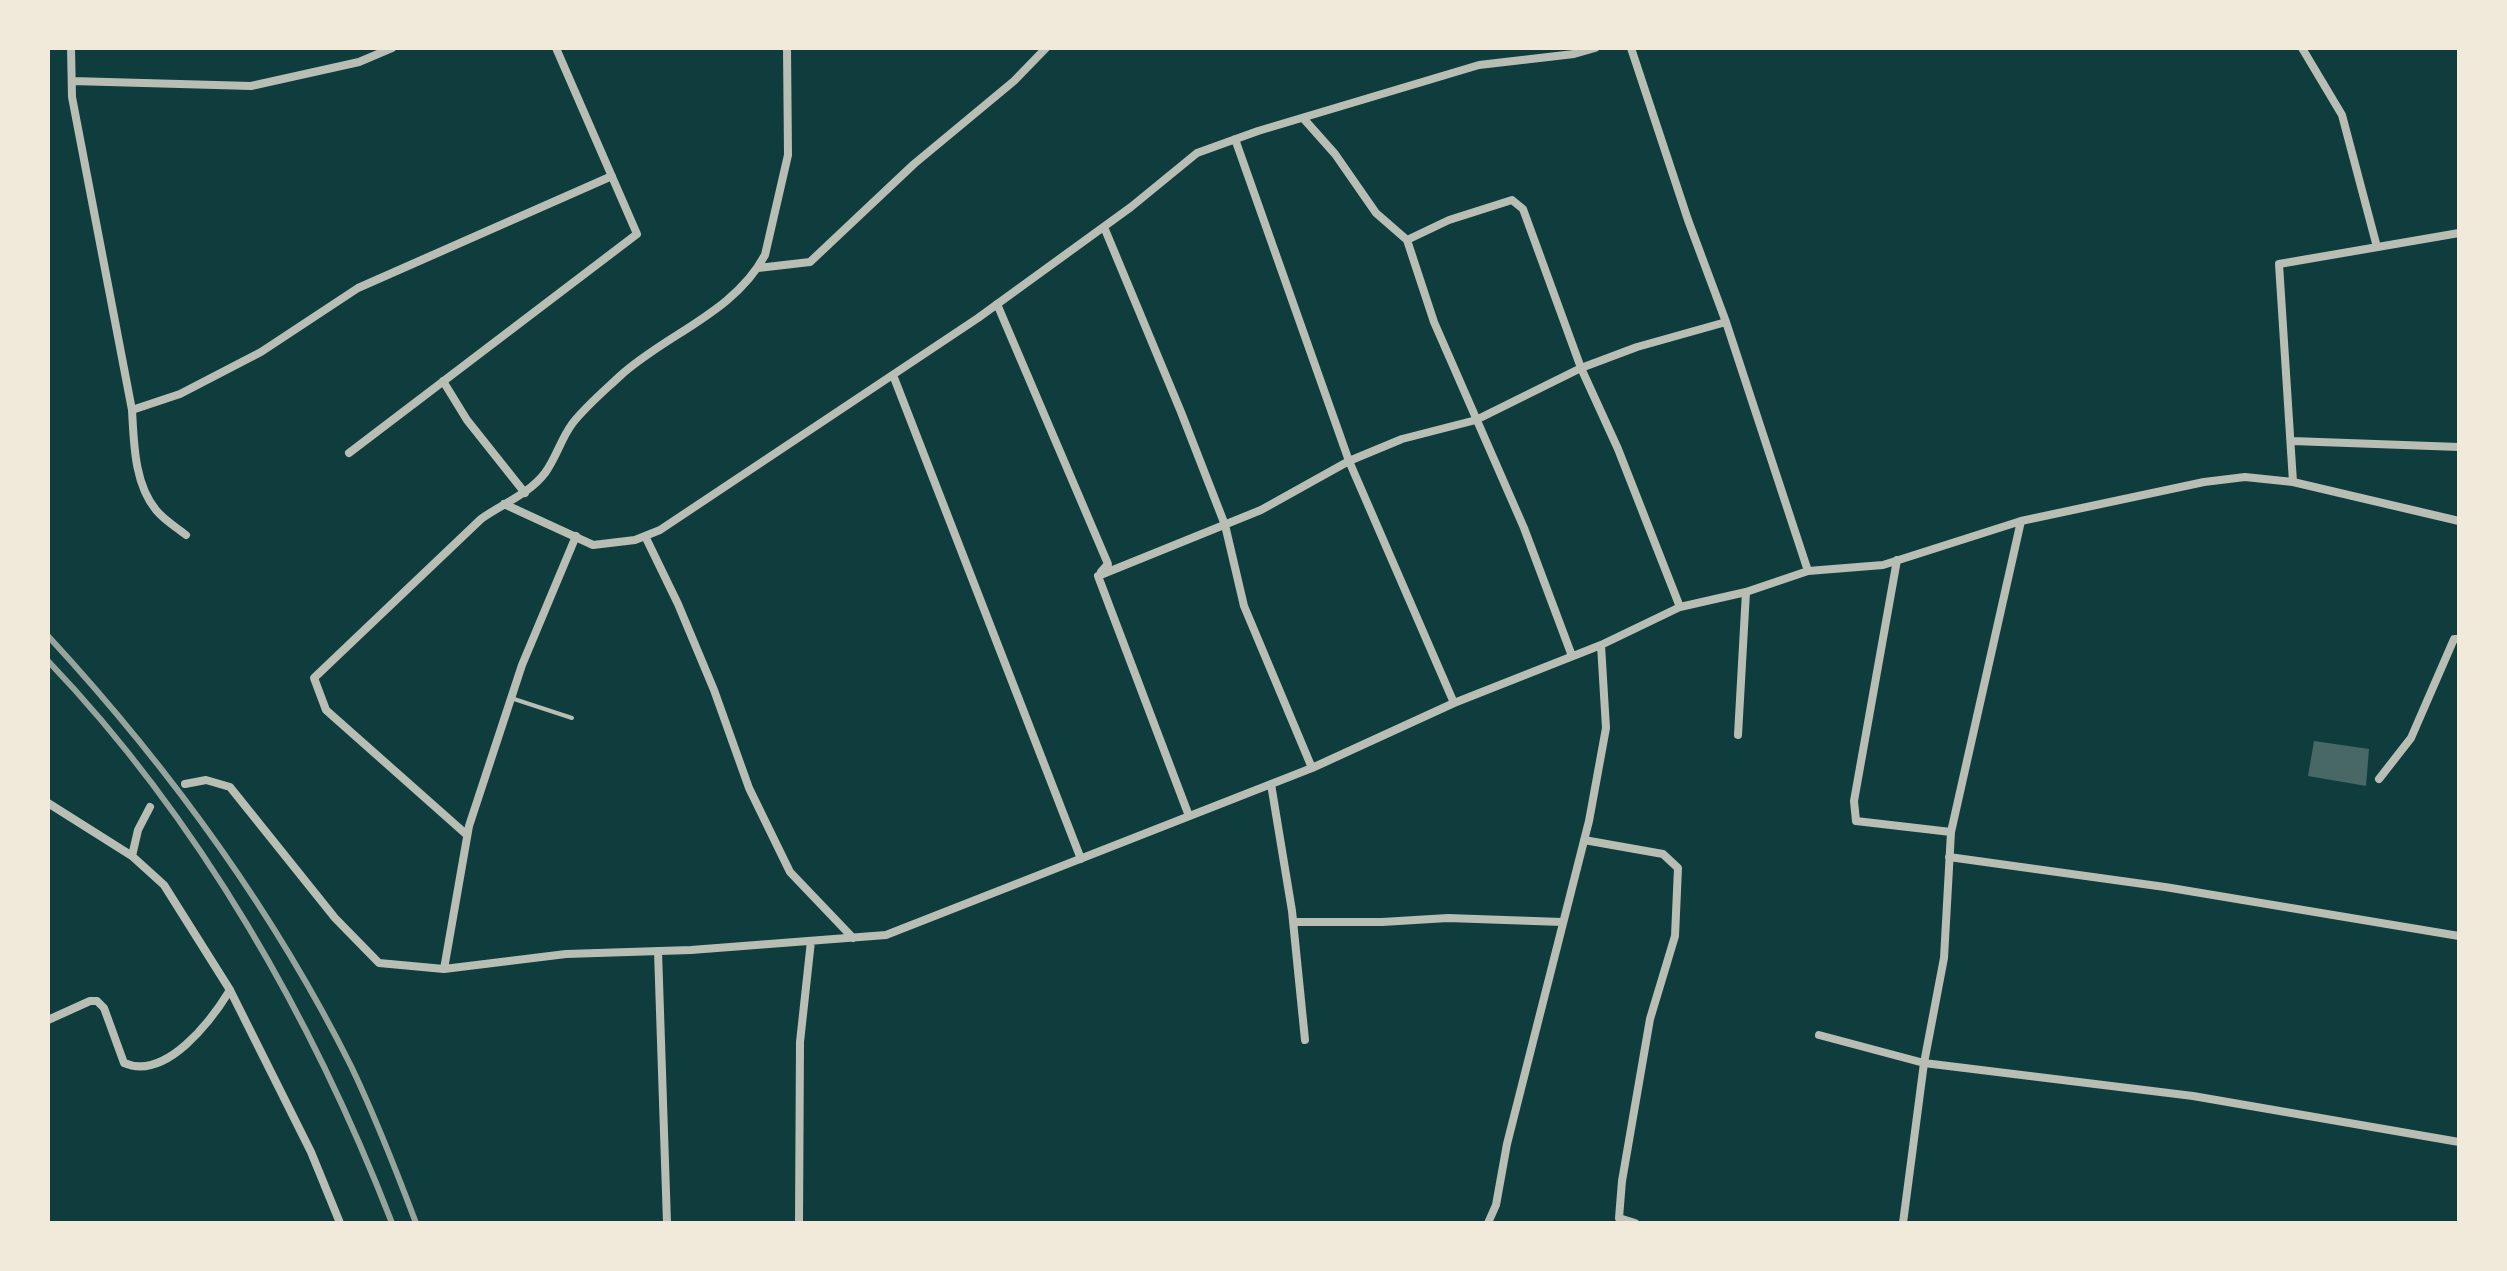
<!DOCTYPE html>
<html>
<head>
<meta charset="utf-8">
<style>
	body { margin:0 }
	#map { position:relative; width:2507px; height:1271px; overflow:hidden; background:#0f3d3e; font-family:"Golos Text",sans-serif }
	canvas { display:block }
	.frame { position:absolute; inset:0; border:50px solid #f1e9da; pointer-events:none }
</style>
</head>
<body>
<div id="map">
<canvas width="2507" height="1271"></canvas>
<div class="frame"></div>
</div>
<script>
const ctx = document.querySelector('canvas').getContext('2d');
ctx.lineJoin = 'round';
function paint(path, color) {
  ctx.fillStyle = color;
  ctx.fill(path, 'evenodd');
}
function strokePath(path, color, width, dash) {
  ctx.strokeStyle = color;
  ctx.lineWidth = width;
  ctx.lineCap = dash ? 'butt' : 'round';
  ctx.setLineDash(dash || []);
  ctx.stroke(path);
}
paint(new Path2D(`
	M 2314,741 L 2369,749 L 2366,786 L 2308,776 Z`), '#486865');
strokePath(new Path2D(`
	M 511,698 L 572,718`), '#b8beb3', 4);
strokePath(new Path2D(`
	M 71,48 L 72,97 L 132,410 C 134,443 134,483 156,510 C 164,520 176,527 186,535
	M 1631,48 L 1688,220 L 1726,322 L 1808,571
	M 2302,48 L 2342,115 L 2377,247
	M 72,81 L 251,86 L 359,62 L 392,48
	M 1303,118 L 1335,154 L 1376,213 L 1407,240 L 1434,322 L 1524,528 L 1572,656
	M 1235,139 L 1349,461 L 1454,703
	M 1104,227 L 1181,412 L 1225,525 L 1244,606 L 1312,768
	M 1407,240 L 1449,220 L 1512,200 L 1523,209 L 1581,368 L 1618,449 L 1680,607
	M 758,268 L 810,262 L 914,164 L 1014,81 L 1046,48
	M 997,304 L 1108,564 L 1101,572
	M 893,375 L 1081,859
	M 443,381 L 467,420 L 525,493
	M 132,410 L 180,394 L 261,352 L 358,288 L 612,176
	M 2292,441 L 2459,447
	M 349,453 L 637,234 L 556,48
	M 2293,482 L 2279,264 L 2459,233
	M 504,504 L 593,545 L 635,540 L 660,530 L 978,318 L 1131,207 L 1197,153 L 1258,131 L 1479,65 L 1574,54 L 1595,48
	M 645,536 L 678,604 L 714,690 L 749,788 L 790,872 L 853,938
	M 1897,560 L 1854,801 L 1856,821 L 1951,832
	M 1098,576 L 1261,510 L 1349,461 L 1402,439 L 1476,420 L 1581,368 L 1637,347 L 1726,322
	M 1098,576 L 1189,816
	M 1738,735 L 1746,592
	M 2379,779 L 2411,738 L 2454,639 L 2459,639
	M 185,784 L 206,780 L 230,787 L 335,918 L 379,963 L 444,969 L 566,954 L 691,950 L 886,935 L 1312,768 L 1454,703 L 1601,645 L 1680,607 L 1746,592 L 1808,571 L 1883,565 L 2021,521 L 2204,482 L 2245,477 L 2293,482 L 2459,521
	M 1271,784 L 1292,911 L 1305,1040
	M 48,803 L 132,856 L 164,885 L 230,990 L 311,1152 L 340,1223
	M 467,835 L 326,710 L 314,678 L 481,519 C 502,504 529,494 545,473 C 556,458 561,439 572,424 C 585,407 604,391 620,376 C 666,334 734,313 765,255 L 788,155 L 787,48
	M 1584,840 L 1663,854 L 1678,868 L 1675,936 L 1650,1019 L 1622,1181 L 1619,1218 L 1635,1223
	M 132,856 L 138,830 L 150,807
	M 1949,857 L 2165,887 L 2459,936
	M 1293,922 L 1382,922 L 1448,918 L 1562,922
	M 658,951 L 667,1223
	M 444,969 L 469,826 L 522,665 L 576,536
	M 48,1020 L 90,1001 L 97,1001 L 104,1008 L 124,1063 C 166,1081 211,1021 230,990
	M 1819,1035 L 1924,1063 L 2193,1096 L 2459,1142
	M 799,1223 L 800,1042 L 811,941
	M 1488,1223 L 1496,1205 L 1507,1144 L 1589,821 L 1606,728 L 1601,645
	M 1903,1223 L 1924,1063 L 1944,958 L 1951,832 L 2021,521`), '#b8beb3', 8);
strokePath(new Path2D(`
	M 48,636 C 167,765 272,908 351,1066 C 375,1116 396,1170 416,1223
	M 48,661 C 200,820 313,1019 392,1223`), '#97a49c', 6);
</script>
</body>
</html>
